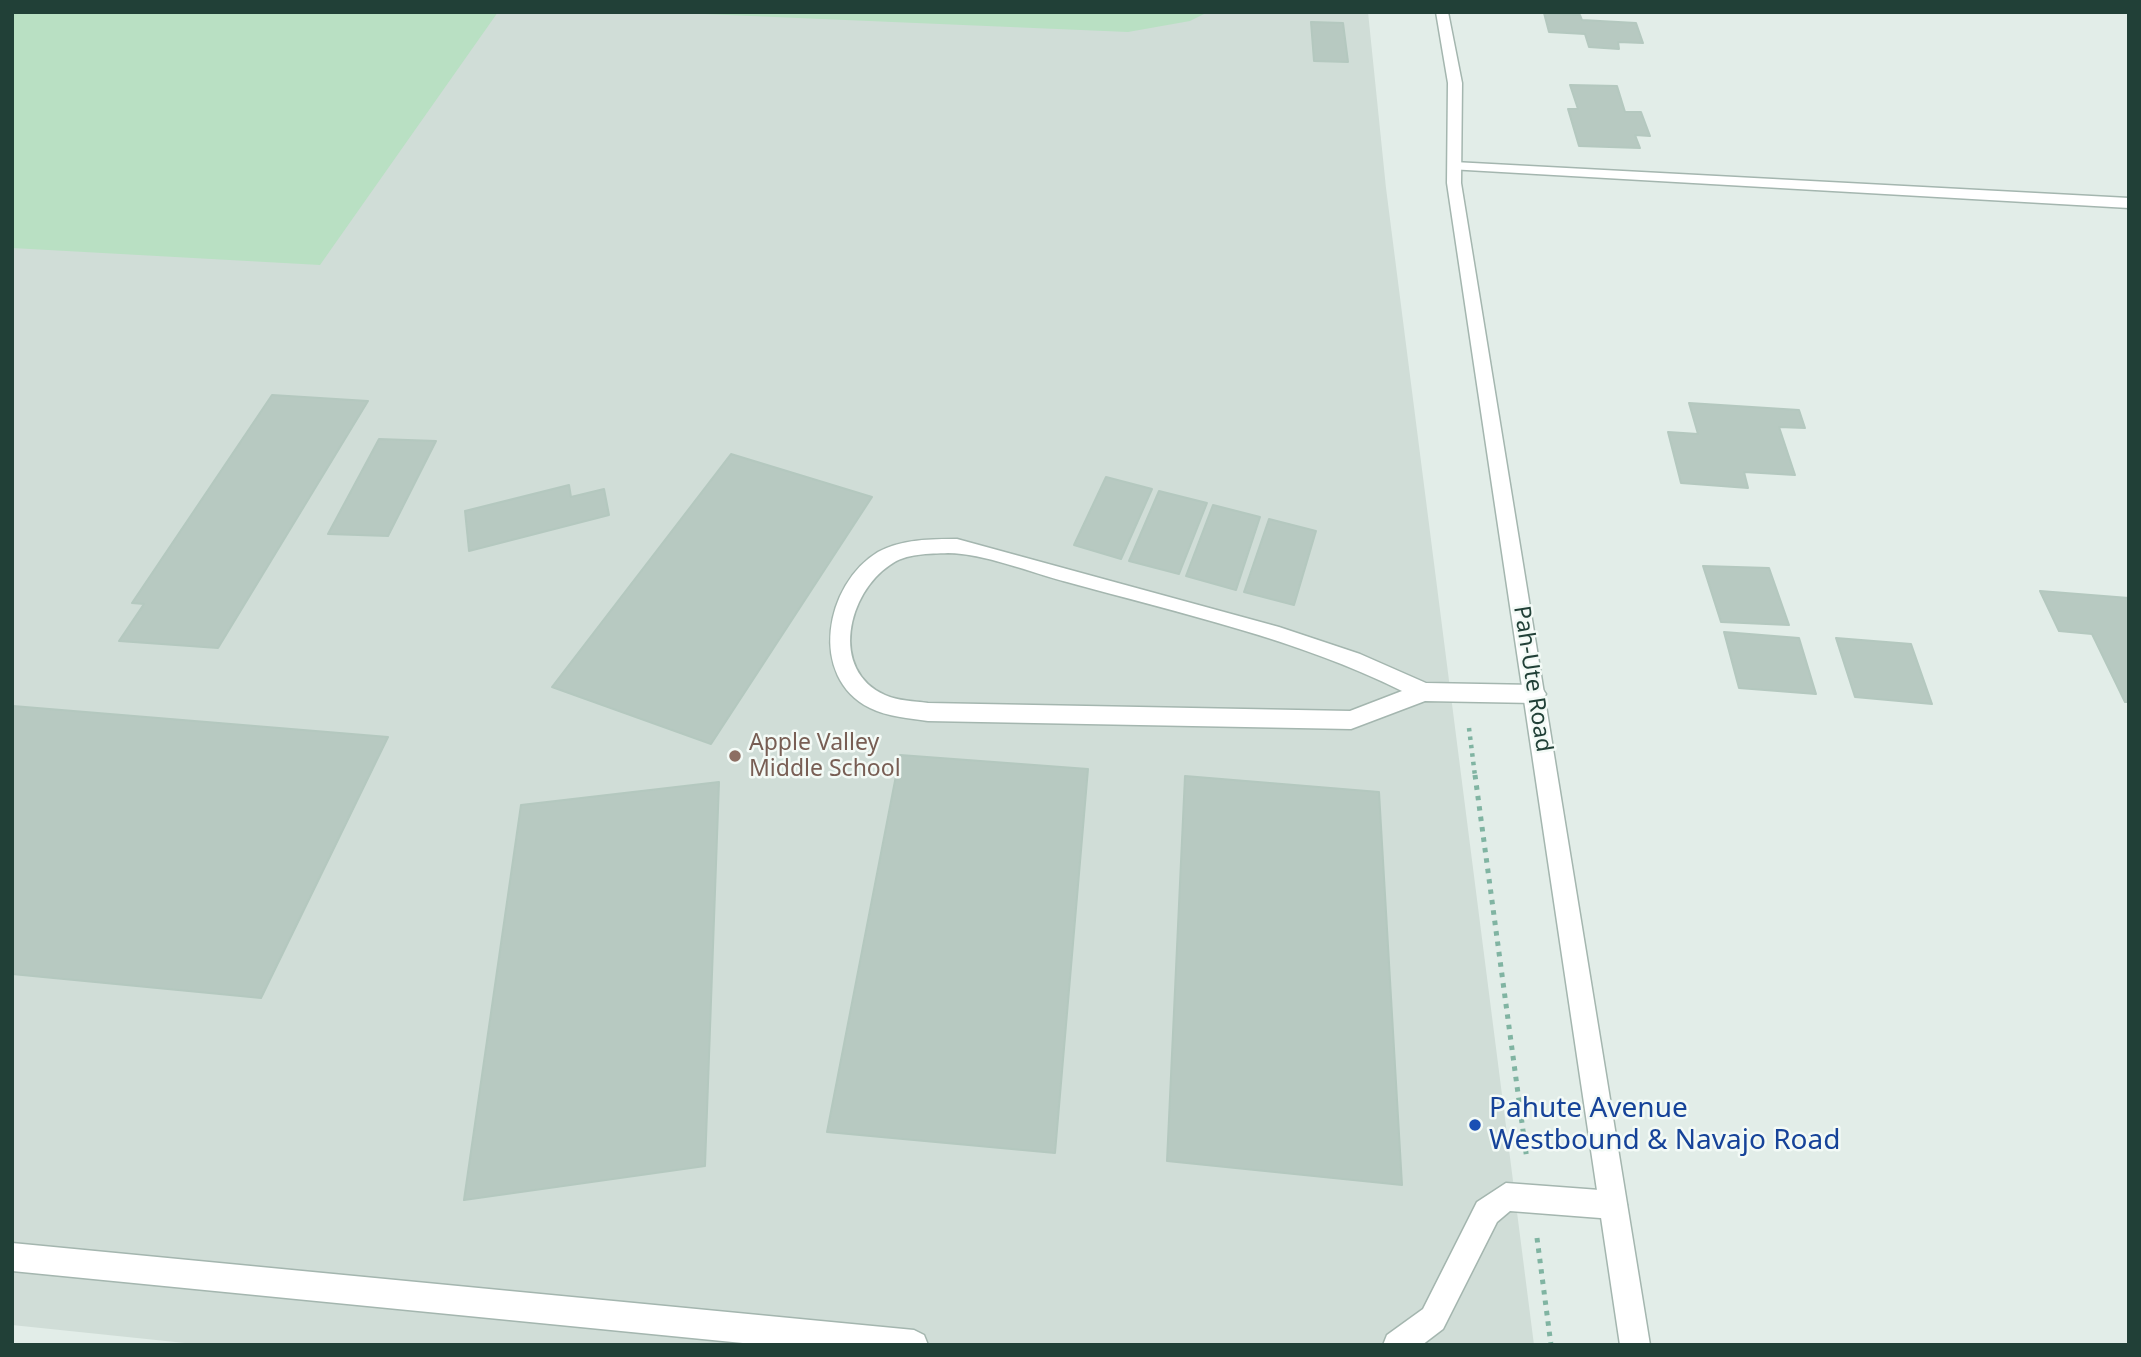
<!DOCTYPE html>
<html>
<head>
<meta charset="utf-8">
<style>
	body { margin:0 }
	#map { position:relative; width:2141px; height:1357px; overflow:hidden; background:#e2ede8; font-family:"Noto Sans",sans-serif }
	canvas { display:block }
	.frame { position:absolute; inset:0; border:14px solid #214037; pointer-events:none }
</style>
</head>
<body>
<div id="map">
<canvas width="2141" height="1357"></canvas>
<div class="frame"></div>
</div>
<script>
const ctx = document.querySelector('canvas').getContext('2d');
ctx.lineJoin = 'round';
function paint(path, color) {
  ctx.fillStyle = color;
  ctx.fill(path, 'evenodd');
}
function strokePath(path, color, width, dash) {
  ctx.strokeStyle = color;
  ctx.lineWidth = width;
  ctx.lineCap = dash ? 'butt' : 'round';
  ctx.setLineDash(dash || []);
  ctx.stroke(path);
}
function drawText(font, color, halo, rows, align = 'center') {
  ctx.font = font + ' "Noto Sans",sans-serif';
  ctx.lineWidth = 5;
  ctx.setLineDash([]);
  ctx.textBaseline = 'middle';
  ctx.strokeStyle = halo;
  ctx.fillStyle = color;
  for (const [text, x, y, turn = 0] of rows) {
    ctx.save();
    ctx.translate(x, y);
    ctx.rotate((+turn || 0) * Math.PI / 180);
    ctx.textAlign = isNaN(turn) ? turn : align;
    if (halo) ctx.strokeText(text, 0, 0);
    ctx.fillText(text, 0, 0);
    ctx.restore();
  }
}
paint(new Path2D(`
	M 12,12 L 1368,12 L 1386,188 L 1534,1345 L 204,1345 L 12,1325 Z`), '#d0ddd7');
paint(new Path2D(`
	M 12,12 L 498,12 L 320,265 L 12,248 Z
	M 657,12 L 1208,12 L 1190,21 L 1128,32 Z`), '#b9e0c3');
const building = new Path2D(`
	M 1544,13 L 1580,15 L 1582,20 L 1636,23 L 1643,43 L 1618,42 L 1619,49 L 1589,47 L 1585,34 L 1549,32 Z
	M 1311,22 L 1343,23 L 1348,62 L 1314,61 Z
	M 1570,85 L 1617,86 L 1625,112 L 1641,112 L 1650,136 L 1635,135 L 1640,148 L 1579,146 L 1568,109 L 1578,109 Z
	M 272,395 L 368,401 L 218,648 L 119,641 L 144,604 L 132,603 Z
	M 1689,403 L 1799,410 L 1805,428 L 1779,427 L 1795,475 L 1744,472 L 1748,488 L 1681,483 L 1668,432 L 1698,434 Z
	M 379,439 L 436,441 L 388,536 L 328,534 Z
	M 731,454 L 872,497 L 711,744 L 552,687 Z
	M 1106,477 L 1152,489 L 1121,559 L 1074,545 Z
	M 569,485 L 571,497 L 604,489 L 609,515 L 469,551 L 465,511 Z
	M 1159,491 L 1207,503 L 1179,574 L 1129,561 Z
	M 1213,505 L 1260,517 L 1236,590 L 1186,576 Z
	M 1269,519 L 1316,531 L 1294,605 L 1244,592 Z
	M 1703,566 L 1769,568 L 1789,625 L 1721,622 Z
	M 2040,591 L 2129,598 L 2129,702 L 2125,702 L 2092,634 L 2059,631 Z
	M 1724,632 L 1799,638 L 1816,694 L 1739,688 Z
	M 1836,638 L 1911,644 L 1932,704 L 1855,697 Z
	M 13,706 L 388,737 L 261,998 L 12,974 Z
	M 900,755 L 1088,769 L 1055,1153 L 827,1132 Z
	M 1185,776 L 1379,792 L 1402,1185 L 1167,1161 Z
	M 719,782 L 705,1166 L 464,1200 L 521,805 Z`);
paint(building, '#b7c9c1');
strokePath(building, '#b4c8bf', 2);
const service = new Path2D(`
	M 1454,162 L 2129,198 L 2129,208 L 1449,169 L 1449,163 Z
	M 957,539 L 1279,627 L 1360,654 L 1426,683 L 1535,685 L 1542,688 L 1546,694 L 1542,700 L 1535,703 L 1425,701 L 1351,729 L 928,721 C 909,718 888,717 870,708 C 808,677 825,584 878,552 C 902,539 931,539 957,539 ZM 948,553 C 983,553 1032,573 1067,582 C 1179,613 1298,639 1402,691 L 1350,711 L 928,703 C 914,701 898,701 885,695 C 829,670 848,593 890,565 C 906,553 929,554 948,553 Z
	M 1506,1183 L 1613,1191 L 1623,1195 L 1627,1205 L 1623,1215 L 1613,1219 L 1510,1211 L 1497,1222 L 1443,1329 L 1422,1345 L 1383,1345 L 1387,1335 L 1423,1309 L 1477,1202 Z
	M 12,1243 L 914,1330 L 924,1335 L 928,1345 L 763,1345 L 12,1271 Z`);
const minor = new Path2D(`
	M 1436,12 L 1448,12 L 1462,83 L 1461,183 L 1650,1345 L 1620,1345 L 1447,183 L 1448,83 Z`);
strokePath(service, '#a4b6af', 3);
strokePath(minor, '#a4b6af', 3);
strokePath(new Path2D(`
	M 1469,728 L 1475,776`), '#80b4a2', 4.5, [3.5, 5]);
strokePath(new Path2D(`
	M 1475,775 L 1527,1160
	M 1537,1238 L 1551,1345`), '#80b4a2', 5, [4.5, 6]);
paint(service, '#fff');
paint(minor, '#fff');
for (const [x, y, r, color] of [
	[735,756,7,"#8d6e63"],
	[1475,1125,7,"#1a4fb4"]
]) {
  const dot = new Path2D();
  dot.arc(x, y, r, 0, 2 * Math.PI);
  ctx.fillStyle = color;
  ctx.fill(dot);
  strokePath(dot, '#f3faf6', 2.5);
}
drawText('23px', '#214037', '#f3faf6', [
	["Pah-Ute Road",1532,679,81]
]);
drawText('23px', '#785e54', '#f3faf6', [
	["Apple Valley",749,743],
	["Middle School",749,769]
], 'left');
drawText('28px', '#164399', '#f3faf6', [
	["Pahute Avenue",1489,1109],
	["Westbound & Navajo Road",1489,1141]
], 'left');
</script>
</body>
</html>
